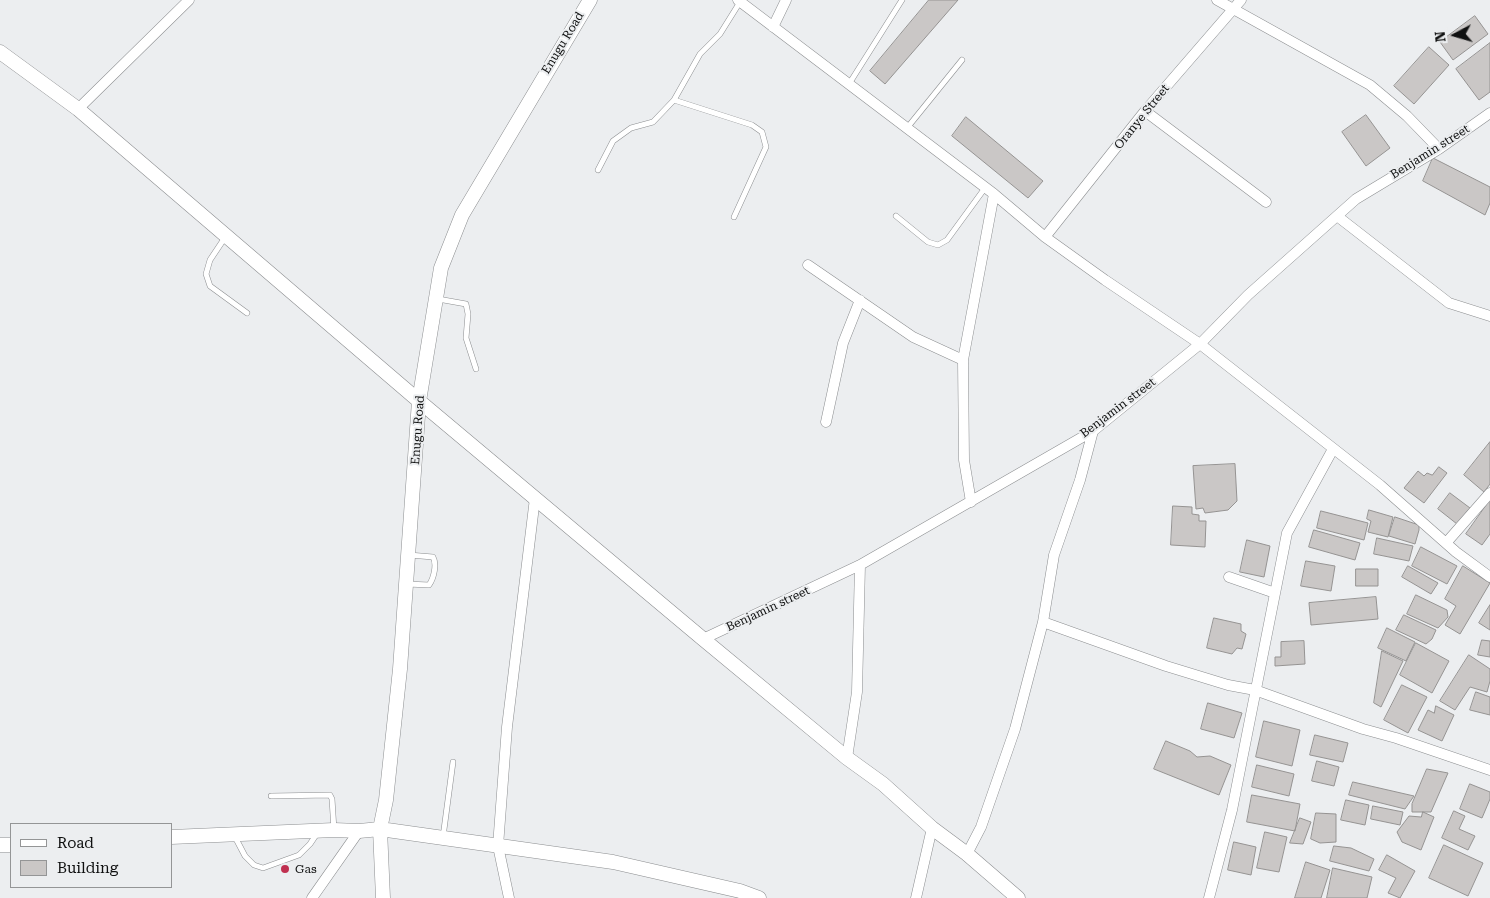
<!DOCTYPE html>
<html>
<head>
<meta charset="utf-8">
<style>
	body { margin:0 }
	#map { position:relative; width:1490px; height:898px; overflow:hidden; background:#eceef0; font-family:"Roboto Serif",serif }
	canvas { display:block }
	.legend { position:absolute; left:10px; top:823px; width:162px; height:65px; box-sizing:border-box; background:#eceef0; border:1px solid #949596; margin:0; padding:6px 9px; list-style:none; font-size:15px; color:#0f1010 }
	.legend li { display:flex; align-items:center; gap:10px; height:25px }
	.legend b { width:25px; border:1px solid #949596 }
	.north { position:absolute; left:1430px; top:10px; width:50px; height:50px; -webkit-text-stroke:4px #eceef0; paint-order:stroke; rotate:264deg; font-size:14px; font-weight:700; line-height:20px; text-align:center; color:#0f1010 }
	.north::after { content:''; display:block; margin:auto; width:18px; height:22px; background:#0f1010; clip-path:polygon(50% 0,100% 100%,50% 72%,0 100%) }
</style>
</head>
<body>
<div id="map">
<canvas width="1490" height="898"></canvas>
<ul class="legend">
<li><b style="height:6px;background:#fff"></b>Road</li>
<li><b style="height:14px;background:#cac7c6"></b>Building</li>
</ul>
<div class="north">N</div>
</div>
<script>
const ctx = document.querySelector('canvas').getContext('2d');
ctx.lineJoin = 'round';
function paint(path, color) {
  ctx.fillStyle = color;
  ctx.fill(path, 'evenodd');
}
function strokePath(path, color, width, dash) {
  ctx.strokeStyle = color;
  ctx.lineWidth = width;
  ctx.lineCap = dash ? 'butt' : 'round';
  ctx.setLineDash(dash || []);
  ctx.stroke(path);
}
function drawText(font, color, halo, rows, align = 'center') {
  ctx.font = font + ' "Roboto Serif",serif';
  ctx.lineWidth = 4;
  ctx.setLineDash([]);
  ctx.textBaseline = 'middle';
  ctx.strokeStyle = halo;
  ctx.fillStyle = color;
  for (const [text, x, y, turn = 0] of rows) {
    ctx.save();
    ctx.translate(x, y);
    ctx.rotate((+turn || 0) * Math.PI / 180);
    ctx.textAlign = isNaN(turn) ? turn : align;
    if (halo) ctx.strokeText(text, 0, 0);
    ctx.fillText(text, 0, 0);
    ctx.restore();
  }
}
const building = new Path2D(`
	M 929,0 L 958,0 L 885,84 L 870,71 Z
	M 1475,16 L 1488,34 L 1453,60 L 1440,42 Z
	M 1490,43 L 1490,92 L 1479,100 L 1456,69 Z
	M 1429,47 L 1449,65 L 1414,104 L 1394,86 Z
	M 1366,115 L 1390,148 L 1366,166 L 1342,132 Z
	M 966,117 L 1043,181 L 1028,198 L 952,136 Z
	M 1433,158 L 1490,187 L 1490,203 L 1485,215 L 1423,181 Z
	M 1490,442 L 1490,484 L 1484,492 L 1464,475 Z
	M 1235,464 L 1237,501 L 1228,510 L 1205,513 L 1203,508 L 1196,509 L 1193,466 Z
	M 1439,467 L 1447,473 L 1424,503 L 1404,488 L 1418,471 L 1424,476 L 1427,473 L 1432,475 Z
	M 1450,493 L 1470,508 L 1457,524 L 1438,509 Z
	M 1490,500 L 1490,534 L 1482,545 L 1466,534 Z
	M 1173,506 L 1192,507 L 1192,514 L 1199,515 L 1199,521 L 1206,521 L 1205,547 L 1171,545 Z
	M 1369,510 L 1393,517 L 1388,537 L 1368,532 L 1371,521 L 1367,519 Z
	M 1321,511 L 1368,523 L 1364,540 L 1317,528 Z
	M 1395,517 L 1419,525 L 1419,530 L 1415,544 L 1389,536 Z
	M 1314,530 L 1360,543 L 1355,560 L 1309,547 Z
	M 1377,538 L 1413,546 L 1409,561 L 1374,554 Z
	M 1247,540 L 1270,546 L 1264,577 L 1240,572 Z
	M 1421,547 L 1457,566 L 1447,584 L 1412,566 Z
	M 1306,561 L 1335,566 L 1331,591 L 1301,586 Z
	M 1408,566 L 1438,583 L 1431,594 L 1402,577 Z
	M 1463,566 L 1490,583 L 1460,634 L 1445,625 L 1456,606 L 1445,599 Z
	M 1356,569 L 1378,569 L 1378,586 L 1356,586 Z
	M 1416,595 L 1447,610 L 1448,617 L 1438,628 L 1407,614 Z
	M 1376,597 L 1378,619 L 1311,625 L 1309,603 Z
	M 1490,605 L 1490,630 L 1479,623 Z
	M 1404,615 L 1436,630 L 1432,639 L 1426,644 L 1396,630 Z
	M 1214,618 L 1241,624 L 1241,631 L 1246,634 L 1242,649 L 1237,648 L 1232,654 L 1207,648 Z
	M 1387,628 L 1415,642 L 1406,661 L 1378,648 Z
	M 1482,640 L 1490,641 L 1490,657 L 1478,655 Z
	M 1304,641 L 1305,664 L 1275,666 L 1275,657 L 1281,657 L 1281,642 Z
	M 1416,643 L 1449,661 L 1432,693 L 1400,675 Z
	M 1382,651 L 1403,661 L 1381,707 L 1374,703 Z
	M 1469,655 L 1490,669 L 1490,681 L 1487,692 L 1470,687 L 1455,710 L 1440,701 Z
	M 1402,685 L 1427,697 L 1408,733 L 1384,720 Z
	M 1476,692 L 1490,697 L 1490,715 L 1470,710 Z
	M 1208,703 L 1242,713 L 1234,738 L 1201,729 Z
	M 1436,706 L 1454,715 L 1442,741 L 1418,730 L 1428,710 L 1434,713 Z
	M 1264,721 L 1300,730 L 1292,766 L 1256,757 Z
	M 1315,735 L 1348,743 L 1343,762 L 1310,755 Z
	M 1166,741 L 1190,751 L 1197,757 L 1210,756 L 1231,765 L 1219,795 L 1154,769 Z
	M 1317,761 L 1339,767 L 1334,786 L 1312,781 Z
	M 1257,765 L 1294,774 L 1289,796 L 1252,787 Z
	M 1427,769 L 1448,773 L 1431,812 L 1412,812 L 1412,804 Z
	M 1353,782 L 1414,796 L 1405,809 L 1349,795 Z
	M 1470,784 L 1490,792 L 1490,799 L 1482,818 L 1460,809 Z
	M 1252,795 L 1300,804 L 1295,831 L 1247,822 Z
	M 1346,800 L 1369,805 L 1365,825 L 1341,820 Z
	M 1373,806 L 1403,812 L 1400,825 L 1371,819 Z
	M 1454,811 L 1465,816 L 1459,829 L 1475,836 L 1468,850 L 1442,838 Z
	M 1423,812 L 1434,817 L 1421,850 L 1402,842 L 1397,832 L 1409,816 L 1421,817 Z
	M 1316,813 L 1336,814 L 1336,842 L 1320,843 L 1311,839 Z
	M 1300,818 L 1311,822 L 1303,844 L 1290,843 Z
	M 1265,832 L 1287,837 L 1279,872 L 1257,868 Z
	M 1234,842 L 1256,847 L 1251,875 L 1228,870 Z
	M 1444,845 L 1483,863 L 1468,896 L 1429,878 Z
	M 1334,846 L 1351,848 L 1374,859 L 1369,871 L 1330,861 Z
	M 1387,855 L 1415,871 L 1400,898 L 1388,893 L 1396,878 L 1379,870 Z
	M 1306,862 L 1330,870 L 1321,898 L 1295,898 Z
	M 1333,868 L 1372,877 L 1367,898 L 1327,898 Z`);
paint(building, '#cac7c6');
strokePath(building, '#959392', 1);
const service = new Path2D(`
	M 849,84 L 902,0
	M 674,100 L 752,125 L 762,132 L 766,147 L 734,217
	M 907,128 L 962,60
	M 598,170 L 613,141 L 631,128 L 653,122 L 674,100 L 700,54 L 720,34 L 740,2
	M 896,216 L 928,242 L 938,245 L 947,240 L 985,188
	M 226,236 L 210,260 L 206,274 L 210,286 L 247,313
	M 438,299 L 466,304 L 468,314 L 466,338 L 476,369
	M 407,584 L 429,585 C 434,578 437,564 433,557 L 409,555
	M 271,796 L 330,795 L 332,799 L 334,830
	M 234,835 L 245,856 L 254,865 L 263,868 L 299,855 L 310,844 L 318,832
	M 443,837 L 453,762`);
const minor = new Path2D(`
	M 738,0 L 994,194 L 1045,237 L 1105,280 L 1200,344 L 1380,485 L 1456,552 L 1490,577
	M 1217,0 L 1370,85 L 1407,116 L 1439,149
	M 773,27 L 786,0
	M 78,109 L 189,0
	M 1145,111 L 1266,202
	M 1337,216 L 1449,303 L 1490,316
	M 1045,237 L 1145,111 L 1241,0
	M 808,265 L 913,337 L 963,360
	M 826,422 L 843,343 L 860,300
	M 971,502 L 964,460 L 963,360 L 994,194
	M 1446,543 L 1490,493
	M 1229,577 L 1275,593
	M 1043,622 L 1166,666 L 1228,685 L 1255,690 L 1363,729 L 1396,738 L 1490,770
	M 703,639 L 860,565 L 1093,431 L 1200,344 L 1248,295 L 1356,199 L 1439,149 L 1490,113
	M 847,758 L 857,692 L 860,565
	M 967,854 L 981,827 L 1015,729 L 1043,622 L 1054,555 L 1080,480 L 1093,431
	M 312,898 L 359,831
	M 509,898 L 498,846 L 507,727 L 535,498
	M 916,898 L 932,828
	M 1209,898 L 1232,810 L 1287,533 L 1333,449`);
const tertiary = new Path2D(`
	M 0,52 L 78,109 L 419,401 L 703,639 L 847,758 L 883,784 L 932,828 L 967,854 L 1018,898
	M 171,837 L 334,830 L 359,831 L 380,829 L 613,862 L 740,891 L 759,898
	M 0,845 L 11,845
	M 383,898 L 380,829 L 386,800 L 400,669 L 419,401 L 441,268 L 462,215 L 590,0`);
strokePath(service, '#8c8e90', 6);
strokePath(minor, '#8c8e90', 11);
strokePath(tertiary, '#8c8e90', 15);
strokePath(service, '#fff', 5);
strokePath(minor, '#fff', 10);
strokePath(tertiary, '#fff', 14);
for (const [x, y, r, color] of [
	[285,869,5,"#c03050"]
]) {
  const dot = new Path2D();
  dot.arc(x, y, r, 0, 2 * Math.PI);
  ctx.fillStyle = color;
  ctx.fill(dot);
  strokePath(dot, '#eceef0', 2);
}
drawText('12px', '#0f1010', '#eceef0', [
	["Enugu Road",563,43,-59],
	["Oranye Street",1142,117,-51],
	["Benjamin street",1430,152,-32],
	["Benjamin street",1118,408,-37],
	["Enugu Road",418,430,-86],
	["Benjamin street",768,609,-25]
]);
drawText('12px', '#0f1010', '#eceef0', [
	["Gas",295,869]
], 'left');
</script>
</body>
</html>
